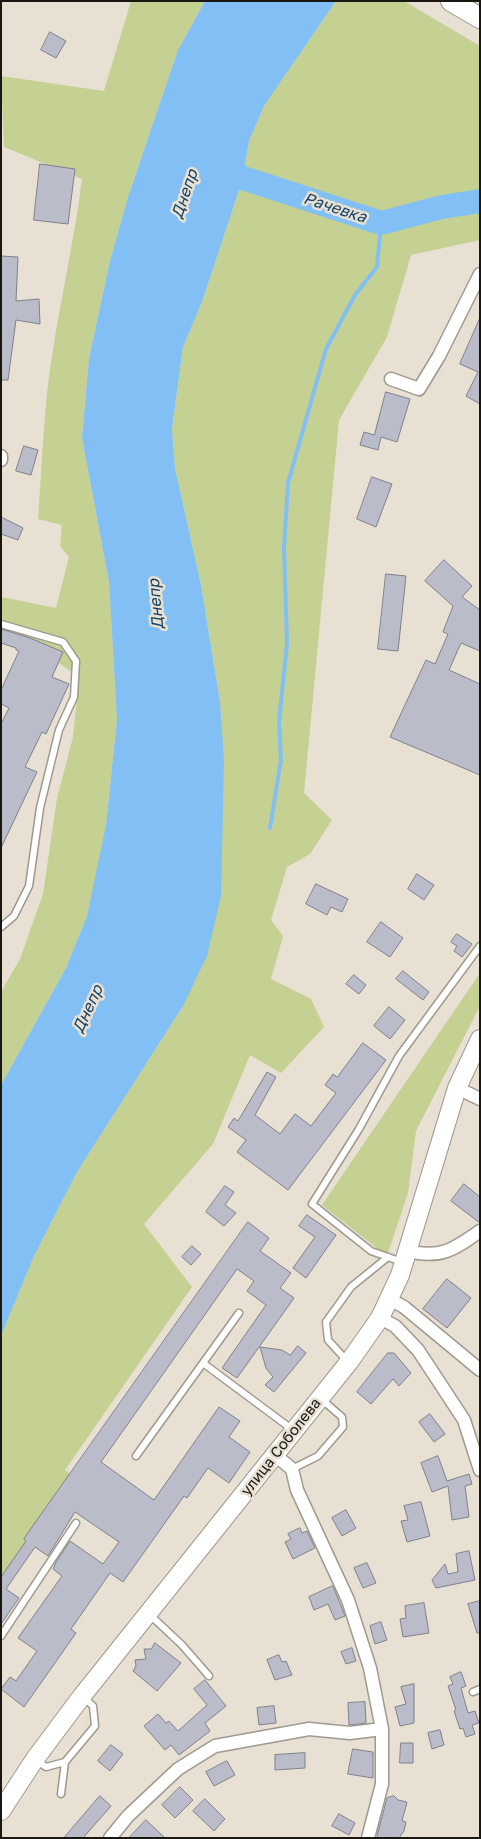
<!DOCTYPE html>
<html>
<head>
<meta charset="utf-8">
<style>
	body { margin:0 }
	#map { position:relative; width:481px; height:1839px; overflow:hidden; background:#e7e0d3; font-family:"Golos Text",sans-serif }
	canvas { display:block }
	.frame { position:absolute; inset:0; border:2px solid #1a1713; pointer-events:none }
</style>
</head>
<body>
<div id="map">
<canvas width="481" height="1839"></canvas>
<div class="frame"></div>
</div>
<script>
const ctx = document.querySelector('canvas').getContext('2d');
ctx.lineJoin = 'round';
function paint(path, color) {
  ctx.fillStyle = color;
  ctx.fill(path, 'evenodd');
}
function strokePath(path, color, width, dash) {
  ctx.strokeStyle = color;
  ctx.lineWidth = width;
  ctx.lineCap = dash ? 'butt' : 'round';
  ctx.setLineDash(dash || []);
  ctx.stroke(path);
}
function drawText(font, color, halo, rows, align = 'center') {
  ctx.font = font + ' "Golos Text",sans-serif';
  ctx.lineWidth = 5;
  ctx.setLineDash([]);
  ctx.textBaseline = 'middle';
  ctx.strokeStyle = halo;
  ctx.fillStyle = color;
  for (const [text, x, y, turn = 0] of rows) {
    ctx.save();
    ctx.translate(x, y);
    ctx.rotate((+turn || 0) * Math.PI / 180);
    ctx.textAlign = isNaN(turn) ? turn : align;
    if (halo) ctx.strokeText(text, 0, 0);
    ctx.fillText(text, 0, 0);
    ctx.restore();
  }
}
paint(new Path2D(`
	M 131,1 L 205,1 L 178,50 L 128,197 L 110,261 L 89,358 L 82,438 L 109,582 L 117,719 L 106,825 L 98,869 L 87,916 L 66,968 L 1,1085 L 1,992 L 20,959 L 43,894 L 57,798 L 73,737 L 79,677 L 49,656 L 1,638 L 1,597 L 56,608 L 69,557 L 60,546 L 62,525 L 38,519 C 41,477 43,435 47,393 C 55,322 73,251 82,179 L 4,147 L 1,76 L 104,91 Z
	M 336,1 L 404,1 L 480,46 L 480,240 L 411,255 L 387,337 L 339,420 L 304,793 L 332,820 L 310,854 L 287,867 L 271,920 L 283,936 L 271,979 L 311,999 L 324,1027 L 281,1073 L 250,1055 L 213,1144 L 144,1224 L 192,1287 L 65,1470 L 74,1477 L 1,1588 L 1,1336 L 34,1256 L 77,1172 L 183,1006 L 220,702 L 201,585 L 175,468 L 172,429 L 183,347 L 202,302 L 243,178 L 249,141 L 264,106 Z
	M 480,973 L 480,1006 L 416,1131 L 408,1193 L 387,1256 L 322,1205 Z`), '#c5d192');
paint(new Path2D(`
	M 205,1 L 336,1 L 264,106 L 249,141 L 243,178 L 202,302 L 183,347 L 172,429 L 175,468 L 201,585 L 220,702 L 224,760 L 221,896 L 207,956 L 183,1006 L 77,1172 L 34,1256 L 1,1336 L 1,1085 L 66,968 L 87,916 L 106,825 L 117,719 L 109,582 L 82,438 L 89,358 L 110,261 L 128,197 L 178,50 Z`), '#81bff4');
strokePath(new Path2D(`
	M 270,828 L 281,760 L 279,721 L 287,644 L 284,548 L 288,483 L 326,349 L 355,295 L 377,267 L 381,223`), '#81bff4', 4);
strokePath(new Path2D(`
	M 211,177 L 243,178 L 381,223 L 442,207 L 480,201`), '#81bff4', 24);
const building = new Path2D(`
	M 50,32 L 66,41 L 56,58 L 41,50 Z
	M 40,164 L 75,169 L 68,224 L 34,220 Z
	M 1,256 L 18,257 L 16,301 L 39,299 L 40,324 L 16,320 L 8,380 L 1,380 Z
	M 480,318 L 480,404 L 466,396 L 478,372 L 460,364 Z
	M 386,392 L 410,399 L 397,442 L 381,437 L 378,450 L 360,445 L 364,432 L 374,435 Z
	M 24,446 L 38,450 L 31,475 L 16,471 Z
	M 372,477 L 392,484 L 376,527 L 357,519 Z
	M 1,517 L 23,528 L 18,540 L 1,534 Z
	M 444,560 L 472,586 L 462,597 L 480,610 L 480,651 L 461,643 L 449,670 L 480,684 L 480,775 L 390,737 L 426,660 L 435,664 L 448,634 L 443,632 L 453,606 L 425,581 Z
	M 386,574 L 406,576 L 398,651 L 378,649 Z
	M 1,629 L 30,638 L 63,652 L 52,677 L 69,684 L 46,734 L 42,732 L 25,767 L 37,772 L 1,848 L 1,724 L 9,708 L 1,704 L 1,690 L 19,651 L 16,650 L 16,648 L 1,643 Z
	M 417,874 L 434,885 L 424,900 L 408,889 Z
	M 316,884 L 348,899 L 342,912 L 331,907 L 327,915 L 306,904 Z
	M 381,922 L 403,938 L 390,957 L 367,942 Z
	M 457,934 L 472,944 L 462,957 L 454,951 L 457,946 L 451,942 Z
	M 403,971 L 429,992 L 423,1000 L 396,979 Z
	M 354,975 L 366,985 L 359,994 L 346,984 Z
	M 389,1007 L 405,1020 L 390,1039 L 374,1026 Z
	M 363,1043 L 386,1060 L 288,1190 L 237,1152 L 246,1140 L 228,1127 L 234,1118 L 238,1121 L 267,1072 L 276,1077 L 255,1115 L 280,1134 L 295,1114 L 311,1126 L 336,1093 L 325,1085 L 333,1074 L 337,1077 Z
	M 464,1184 L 480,1197 L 480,1223 L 451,1201 Z
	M 225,1186 L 234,1192 L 225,1205 L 236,1213 L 224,1226 L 206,1212 Z
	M 307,1215 L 336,1235 L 306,1278 L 293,1268 L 315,1237 L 299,1226 Z
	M 248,1222 L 269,1238 L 260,1251 L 291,1273 L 280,1288 L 294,1298 L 237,1378 L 222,1368 L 266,1305 L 247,1291 L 254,1281 L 237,1269 L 101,1462 L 154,1500 L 219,1407 L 240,1421 L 229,1437 L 250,1452 L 229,1483 L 208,1468 L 187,1498 L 184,1496 L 123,1582 L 110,1573 L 71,1629 L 76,1633 L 24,1707 L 1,1689 L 10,1677 L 16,1681 L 37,1651 L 18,1638 L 62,1576 L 53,1569 L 56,1562 L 70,1541 L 103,1564 L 119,1542 L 75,1512 L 48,1556 L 35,1547 L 6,1589 L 19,1598 L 1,1624 L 1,1577 L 26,1541 L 24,1539 Z
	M 192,1246 L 201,1254 L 191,1265 L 182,1257 Z
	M 447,1279 L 471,1298 L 447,1328 L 423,1309 Z
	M 298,1346 L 306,1353 L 274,1392 L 265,1385 L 273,1377 L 266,1368 L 260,1347 L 282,1350 L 290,1355 Z
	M 388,1353 L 394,1353 L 411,1373 L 399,1386 L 393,1379 L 371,1404 L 357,1392 Z
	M 430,1414 L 445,1434 L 434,1442 L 419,1422 Z
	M 438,1456 L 447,1481 L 469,1474 L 472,1484 L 465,1486 L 469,1517 L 452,1520 L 448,1486 L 432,1492 L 421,1463 Z
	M 421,1502 L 430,1536 L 407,1542 L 401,1521 L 408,1520 L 404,1506 Z
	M 346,1510 L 356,1528 L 342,1536 L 332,1518 Z
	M 300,1528 L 302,1533 L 307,1531 L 315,1548 L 293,1559 L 285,1542 L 291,1539 L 288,1534 Z
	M 469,1551 L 475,1580 L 436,1588 L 432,1580 L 445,1564 L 448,1574 L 458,1572 L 456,1554 Z
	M 367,1563 L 376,1583 L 363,1588 L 354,1568 Z
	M 333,1586 L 345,1616 L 335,1620 L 328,1604 L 314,1610 L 309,1597 Z
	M 480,1601 L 480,1633 L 477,1633 L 468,1604 Z
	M 424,1603 L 429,1633 L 403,1637 L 400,1619 L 406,1618 L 405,1606 Z
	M 381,1622 L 387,1640 L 375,1644 L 370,1626 Z
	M 155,1643 L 181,1663 L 157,1691 L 133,1671 L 136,1666 L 135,1660 L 146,1659 L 144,1649 L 151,1649 Z
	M 352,1648 L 356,1661 L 346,1664 L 341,1652 Z
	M 279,1655 L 282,1662 L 286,1661 L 292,1675 L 275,1680 L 267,1660 Z
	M 461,1672 L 466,1686 L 461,1688 L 468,1713 L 475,1711 L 479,1723 L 472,1725 L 475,1734 L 466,1737 L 463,1728 L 460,1729 L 454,1711 L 456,1710 L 448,1686 L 453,1684 L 450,1677 Z
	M 205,1680 L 226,1706 L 205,1723 L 210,1731 L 179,1755 L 171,1745 L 165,1750 L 144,1726 L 158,1714 L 166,1723 L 169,1721 L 178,1731 L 207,1705 L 194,1689 Z
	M 414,1684 L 414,1723 L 400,1726 L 395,1707 L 406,1704 L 401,1687 Z
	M 365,1702 L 366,1723 L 349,1725 L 348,1703 Z
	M 274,1706 L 276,1723 L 259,1725 L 257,1708 Z
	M 440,1730 L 444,1745 L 432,1749 L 428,1733 Z
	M 401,1743 L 413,1743 L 413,1763 L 400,1763 Z
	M 111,1745 L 123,1754 L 110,1771 L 98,1761 Z
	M 353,1749 L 373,1752 L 373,1778 L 348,1774 Z
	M 305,1753 L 305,1768 L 275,1770 L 275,1755 Z
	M 227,1761 L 235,1775 L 214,1786 L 206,1772 Z
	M 180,1787 L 193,1800 L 175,1818 L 162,1805 Z
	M 100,1796 L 111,1806 L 83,1838 L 64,1838 Z
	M 394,1796 L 398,1800 L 407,1802 L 402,1821 L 406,1822 L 404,1831 L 399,1838 L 379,1838 L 377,1836 L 387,1798 Z
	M 205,1799 L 225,1819 L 214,1831 L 193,1811 Z
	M 339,1814 L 355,1823 L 349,1835 L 332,1826 Z
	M 146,1820 L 165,1838 L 129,1838 Z`);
paint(building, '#bbbcc9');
strokePath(building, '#7e808c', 1);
const lane = new Path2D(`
	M 1,624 L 63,642 L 76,661 L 74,697 L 59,730 L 40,808 L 29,886 L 14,916 L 1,927
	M 402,1262 L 371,1251 L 312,1204 L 359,1129 L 399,1056 L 480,946
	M 348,1362 L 328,1340 L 326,1322 L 351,1287 L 388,1257
	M 203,1363 L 293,1430
	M 136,1456 L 239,1313
	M 292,1469 L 318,1456 L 343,1427 L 342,1417 L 320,1398
	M 149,1614 L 182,1645 L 209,1676
	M 1,1636 L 76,1523
	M 473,1692 L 480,1689
	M 36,1760 L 46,1767 L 65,1762 L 95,1726 L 93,1706 L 83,1697
	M 61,1794 L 65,1762`);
const street = new Path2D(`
	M 391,379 L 419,389 L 439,356 L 480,274
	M 1,456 L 1,460
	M 457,1088 L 480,1099
	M 407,1251 C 441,1259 453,1250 480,1231
	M 389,1299 L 404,1307 L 480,1370
	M 380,1318 L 395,1326 L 418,1350 L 464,1420 L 480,1470
	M 275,1455 L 292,1469 L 297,1490 L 348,1600 L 370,1668 L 382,1729 L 382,1784 L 368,1838
	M 110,1838 L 128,1816 L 178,1769 L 215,1746 L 309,1729 L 350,1733 L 382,1729`);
const secondary = new Path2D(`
	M 1,1811 L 35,1759 L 82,1696 L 349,1362 L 380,1318 L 400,1275 L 457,1088 L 480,1039`);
const primary = new Path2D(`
	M 451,1 L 480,18`);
strokePath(lane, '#9f998e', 9);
strokePath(street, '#9f998e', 15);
strokePath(secondary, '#9f998e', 20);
strokePath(primary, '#9f998e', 22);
strokePath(lane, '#fff', 6);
strokePath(street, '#fff', 12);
strokePath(secondary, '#fff', 18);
strokePath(primary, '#fff', 20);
drawText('15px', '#1a1713', '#e7e0d3', [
	["улица Соболева",281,1447,-52]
]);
drawText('italic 16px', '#134265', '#e7e0d3', [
	["Днепр",185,194,-71],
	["Рачевка",335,208,18],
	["Днепр",156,604,-95],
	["Днепр",88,1009,-65]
]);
</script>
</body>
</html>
